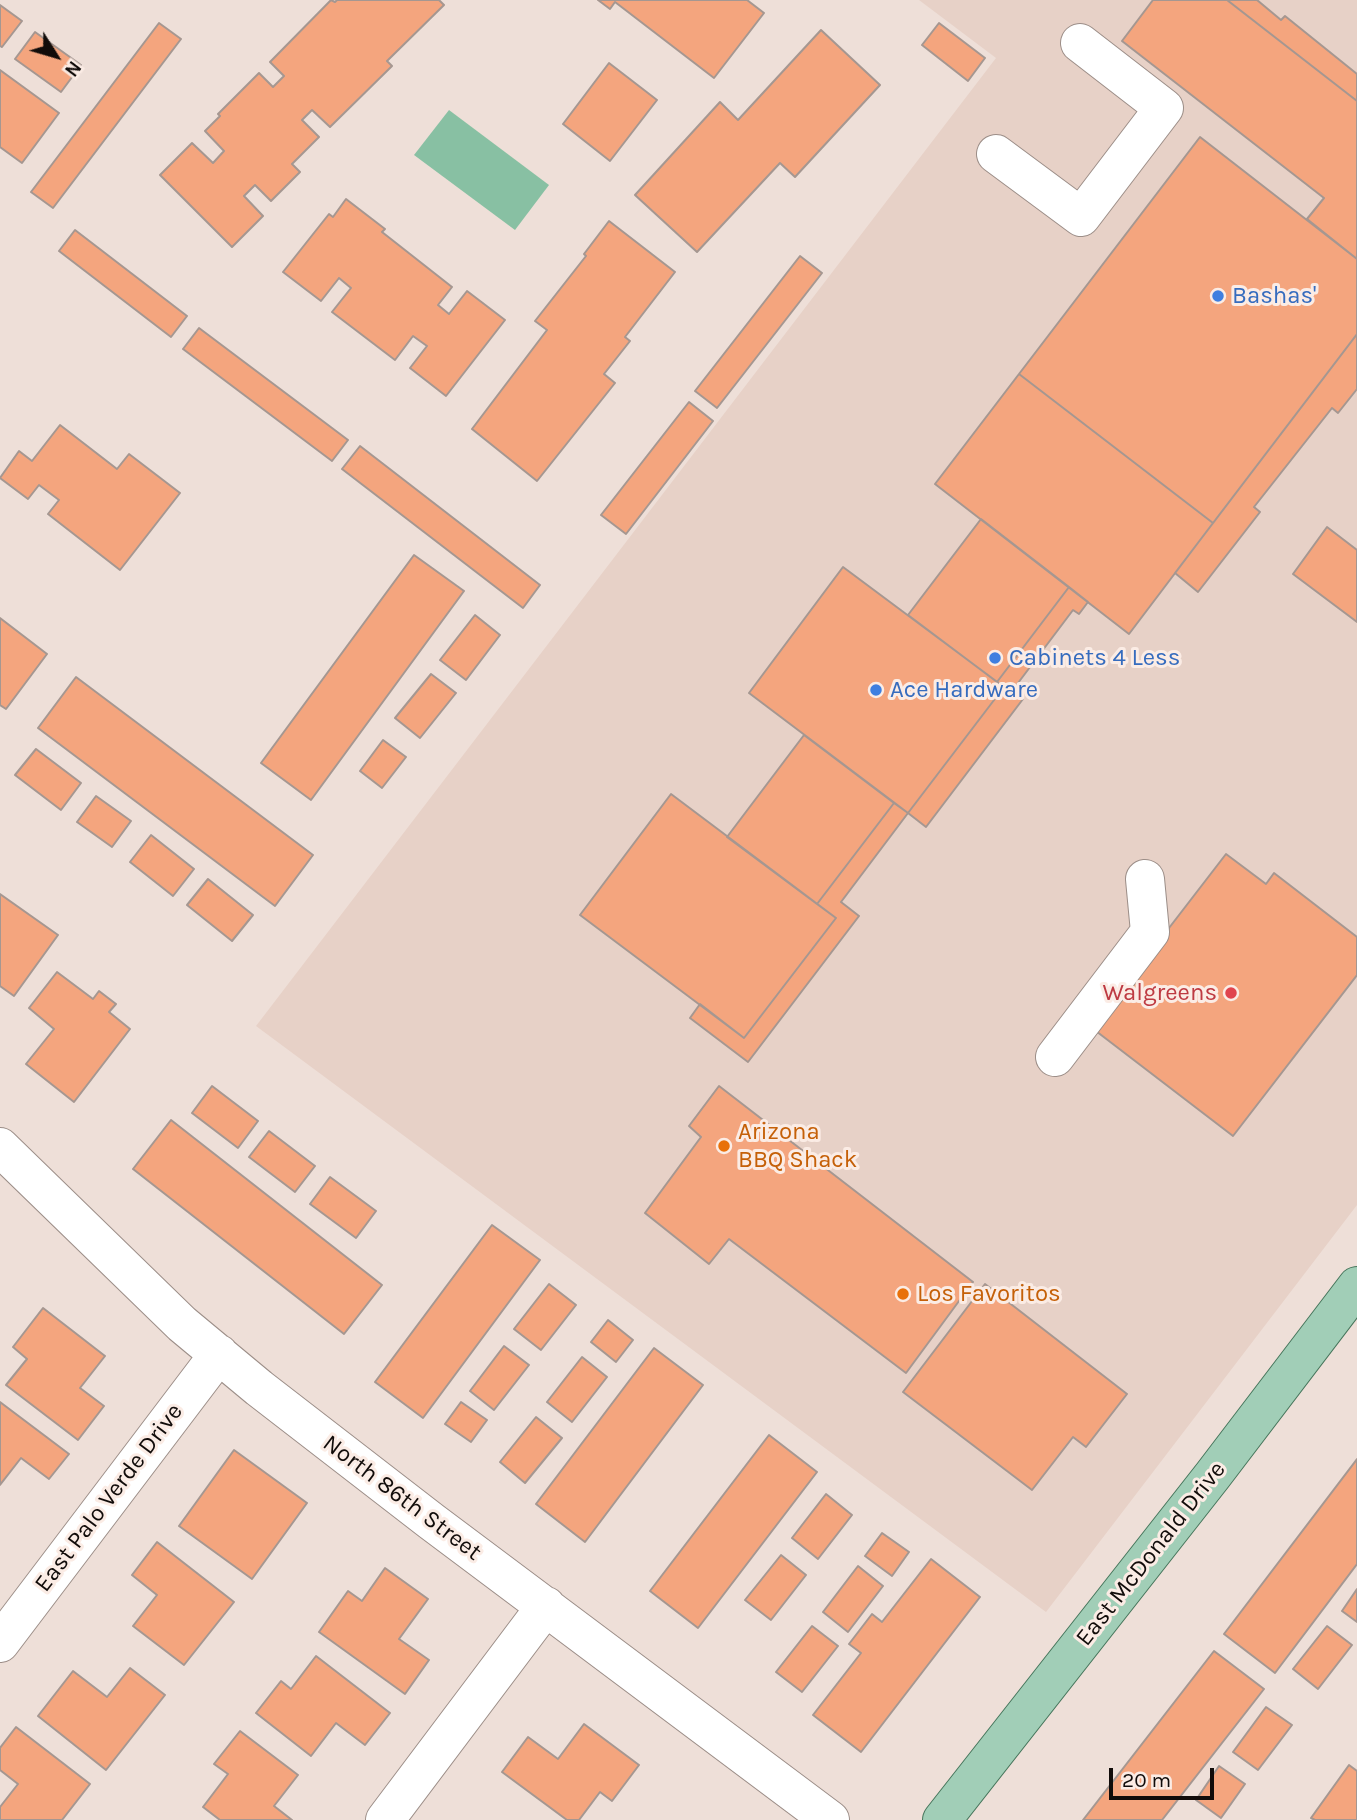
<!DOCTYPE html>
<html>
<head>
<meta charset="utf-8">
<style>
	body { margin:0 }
	#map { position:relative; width:1357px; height:1820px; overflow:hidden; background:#eedfd8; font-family:Karla,sans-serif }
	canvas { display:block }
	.north { position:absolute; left:21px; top:21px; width:70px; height:70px; -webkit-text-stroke:5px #fbece5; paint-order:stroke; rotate:127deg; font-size:19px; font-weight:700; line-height:28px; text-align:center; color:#110c0a }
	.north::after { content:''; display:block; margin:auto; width:24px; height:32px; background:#110c0a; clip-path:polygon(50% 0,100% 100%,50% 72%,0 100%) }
	.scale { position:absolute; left:1109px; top:1768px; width:105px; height:32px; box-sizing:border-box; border:4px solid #110c0a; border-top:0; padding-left:9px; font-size:21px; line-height:24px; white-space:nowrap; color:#110c0a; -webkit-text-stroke:5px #fbece5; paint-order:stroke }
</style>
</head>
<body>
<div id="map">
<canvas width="1357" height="1820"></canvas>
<div class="north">N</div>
<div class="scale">20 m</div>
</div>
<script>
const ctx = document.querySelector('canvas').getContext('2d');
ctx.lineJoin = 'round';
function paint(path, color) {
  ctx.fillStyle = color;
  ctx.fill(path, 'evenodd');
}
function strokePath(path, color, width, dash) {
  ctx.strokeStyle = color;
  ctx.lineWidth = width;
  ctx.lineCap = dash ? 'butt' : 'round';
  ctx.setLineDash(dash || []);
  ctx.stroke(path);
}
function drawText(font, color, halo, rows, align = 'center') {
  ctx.font = font + ' Karla,sans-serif';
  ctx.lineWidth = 6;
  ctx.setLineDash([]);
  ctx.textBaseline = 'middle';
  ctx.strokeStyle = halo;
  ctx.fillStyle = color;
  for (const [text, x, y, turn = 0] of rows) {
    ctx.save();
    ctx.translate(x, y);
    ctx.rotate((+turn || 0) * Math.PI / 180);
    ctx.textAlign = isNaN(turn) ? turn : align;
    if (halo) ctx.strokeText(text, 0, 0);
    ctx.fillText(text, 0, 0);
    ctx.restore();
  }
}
paint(new Path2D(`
	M 919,0 L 1357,0 L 1357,1205 L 1046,1612 L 256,1026 L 996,58 Z`), '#e7d1c7');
paint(new Path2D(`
	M 449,110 L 549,185 L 515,230 L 414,155 Z`), '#88c0a3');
const building = new Path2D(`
	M 331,0 L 335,2 L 337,0 L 439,0 L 444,5 L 387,61 L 392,66 L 330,127 L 312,110 L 302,120 L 319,137 L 292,164 L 300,172 L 271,201 L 255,185 L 244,196 L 263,216 L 232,247 L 160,175 L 192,143 L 213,163 L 224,151 L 205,131 L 220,116 L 218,114 L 259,73 L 273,87 L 284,76 L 270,62 Z
	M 598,0 L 747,0 L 764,13 L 714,78 L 615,2 L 610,9 Z
	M 1153,0 L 1227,0 L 1357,101 L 1357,259 L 1307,219 L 1324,198 L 1122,41 Z
	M 1227,0 L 1257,0 L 1281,20 L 1285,16 L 1357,74 L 1357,101 Z
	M 0,5 L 22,21 L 2,47 L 0,46 Z
	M 159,23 L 181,39 L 53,208 L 31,192 Z
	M 939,23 L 985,58 L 968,81 L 922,45 Z
	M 821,30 L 880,85 L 795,177 L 780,163 L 697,252 L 635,195 L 720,102 L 738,120 Z
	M 35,32 L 81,65 L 61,92 L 15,59 Z
	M 609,63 L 657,100 L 610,161 L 563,124 Z
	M 0,70 L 59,113 L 22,163 L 0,147 Z
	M 1200,137 L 1357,259 L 1357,334 L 1213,523 L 1019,374 Z
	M 346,199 L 385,229 L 382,232 L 452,287 L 438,305 L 449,314 L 467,291 L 505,320 L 446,396 L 410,368 L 427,346 L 413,336 L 395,360 L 332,312 L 351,288 L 339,278 L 321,301 L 283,272 L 329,214 L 333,217 Z
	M 609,221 L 675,272 L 625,337 L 630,341 L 604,374 L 615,383 L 537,481 L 472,429 L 547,330 L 535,321 L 586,256 L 584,254 Z
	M 75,230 L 187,316 L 171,337 L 59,251 Z
	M 800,256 L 822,273 L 717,408 L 695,391 Z
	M 199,328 L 348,440 L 332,461 L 183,349 Z
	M 1357,334 L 1357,389 L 1338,413 L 1332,408 L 1254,507 L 1260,512 L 1198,592 L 1175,573 Z
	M 1019,374 L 1213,523 L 1129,634 L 935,484 Z
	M 689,402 L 713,421 L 626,534 L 601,515 Z
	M 60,425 L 117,469 L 129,454 L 180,493 L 120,570 L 48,514 L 59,500 L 39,485 L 28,499 L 0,478 L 19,451 L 32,461 Z
	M 360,446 L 540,585 L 523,608 L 342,469 Z
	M 981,519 L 1069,587 L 997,682 L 908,615 Z
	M 1327,527 L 1357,550 L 1357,622 L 1293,574 Z
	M 414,555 L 464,591 L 311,800 L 261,763 Z
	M 843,567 L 1004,687 L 908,813 L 749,693 Z
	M 1069,587 L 1088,602 L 1079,614 L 1073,610 L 1012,691 L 1023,699 L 926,827 L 908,813 L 1004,687 L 997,682 Z
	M 475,615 L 500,635 L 466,680 L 440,660 Z
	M 0,618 L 47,654 L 6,709 L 0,705 Z
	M 431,674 L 456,693 L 420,738 L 395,718 Z
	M 76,677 L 313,855 L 275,906 L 38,728 Z
	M 804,735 L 894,803 L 817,904 L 727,837 Z
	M 383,740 L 406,757 L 382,788 L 360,771 Z
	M 36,749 L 81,783 L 61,810 L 15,775 Z
	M 671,794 L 836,918 L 744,1038 L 580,915 Z
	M 96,796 L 131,821 L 112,847 L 77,822 Z
	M 894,803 L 908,813 L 841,902 L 859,916 L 748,1062 L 690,1018 L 700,1004 L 744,1038 L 836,918 L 817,904 Z
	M 151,835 L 194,869 L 173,896 L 130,862 Z
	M 1226,854 L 1266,884 L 1274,873 L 1357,937 L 1357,975 L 1233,1136 L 1092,1028 Z
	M 208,879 L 253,915 L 232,941 L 187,905 Z
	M 0,894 L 58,935 L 14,996 L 0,986 Z
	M 57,972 L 93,999 L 99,991 L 116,1004 L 109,1012 L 130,1029 L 74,1102 L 26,1064 L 54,1029 L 29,1008 Z
	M 212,1086 L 258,1121 L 238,1148 L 192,1113 Z
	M 719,1086 L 973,1282 L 906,1373 L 729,1239 L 709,1264 L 645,1213 L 701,1137 L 689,1126 Z
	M 171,1120 L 382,1285 L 344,1334 L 133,1169 Z
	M 269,1131 L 315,1166 L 295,1192 L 249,1157 Z
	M 330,1177 L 376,1211 L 356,1238 L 310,1204 Z
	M 492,1225 L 540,1260 L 423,1418 L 375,1382 Z
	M 549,1284 L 576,1305 L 541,1350 L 514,1329 Z
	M 985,1284 L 1127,1394 L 1086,1447 L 1073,1437 L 1032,1490 L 903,1392 Z
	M 43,1308 L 105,1356 L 80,1388 L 104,1406 L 78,1440 L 6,1385 L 27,1359 L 13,1347 Z
	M 608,1320 L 633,1340 L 616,1362 L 591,1342 Z
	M 504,1346 L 529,1365 L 494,1410 L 470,1391 Z
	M 654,1348 L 703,1385 L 585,1542 L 536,1504 Z
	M 582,1357 L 607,1377 L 572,1422 L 547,1402 Z
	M 0,1402 L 69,1454 L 49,1479 L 21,1458 L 0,1485 Z
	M 461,1402 L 487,1420 L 471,1442 L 445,1424 Z
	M 536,1417 L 562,1438 L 525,1483 L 500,1462 Z
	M 769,1435 L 817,1472 L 698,1628 L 650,1591 Z
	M 234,1450 L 307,1503 L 252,1579 L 179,1526 Z
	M 1357,1459 L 1357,1564 L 1275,1673 L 1224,1634 Z
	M 826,1494 L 852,1515 L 818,1559 L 792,1538 Z
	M 882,1533 L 909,1552 L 892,1576 L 865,1556 Z
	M 157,1542 L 234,1602 L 184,1665 L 133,1626 L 157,1595 L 132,1575 Z
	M 781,1555 L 806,1575 L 771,1620 L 745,1600 Z
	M 931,1559 L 980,1597 L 861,1752 L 813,1715 L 861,1653 L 849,1644 L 872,1614 L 882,1622 Z
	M 858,1566 L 883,1586 L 848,1632 L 823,1612 Z
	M 385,1568 L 428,1599 L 399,1639 L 429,1660 L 405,1694 L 319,1632 L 348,1591 L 362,1601 Z
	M 1357,1589 L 1357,1622 L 1342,1611 Z
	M 812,1626 L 838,1646 L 802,1692 L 776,1672 Z
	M 1327,1626 L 1352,1645 L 1318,1689 L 1293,1669 Z
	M 1214,1651 L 1264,1689 L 1162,1820 L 1083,1820 Z
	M 316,1656 L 390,1713 L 365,1745 L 336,1723 L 311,1756 L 256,1713 L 281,1681 L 291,1689 Z
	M 130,1668 L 165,1695 L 106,1770 L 38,1716 L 73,1671 L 107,1697 Z
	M 1266,1707 L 1292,1725 L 1258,1770 L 1233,1752 Z
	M 584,1724 L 639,1765 L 612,1801 L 600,1792 L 579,1820 L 567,1820 L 502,1772 L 528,1737 L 558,1759 Z
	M 16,1727 L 90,1784 L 62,1820 L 0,1820 L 0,1807 L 18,1784 L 0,1770 L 0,1748 Z
	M 240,1731 L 298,1775 L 274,1806 L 292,1820 L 220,1820 L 203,1807 L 228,1774 L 214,1764 Z
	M 1349,1765 L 1357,1771 L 1357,1820 L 1315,1820 L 1311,1818 Z
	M 1219,1766 L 1245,1784 L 1221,1818 L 1196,1800 Z`);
paint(building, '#f4a57e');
strokePath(building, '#a59791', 2);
const minor = new Path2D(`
	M 996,154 L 1081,217 L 1164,108 L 1080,43
	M 1055,1057 L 1150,932 L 1145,879
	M 0,1147 L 182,1324 L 259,1388 L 431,1521 L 830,1820
	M 0,1643 L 219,1354
	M 385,1820 L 546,1606`);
const major = new Path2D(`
	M 942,1820 L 1213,1475 L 1357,1286`);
strokePath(minor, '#9c8e88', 40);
strokePath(major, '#46755b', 40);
strokePath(minor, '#fff', 38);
strokePath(major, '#a1ceb7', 38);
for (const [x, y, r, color] of [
	[1218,296,7,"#3f7fe0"],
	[995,658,7,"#3f7fe0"],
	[876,690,7,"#3f7fe0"],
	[1231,993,7,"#e0444e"],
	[724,1146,7,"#e8710a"],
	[903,1294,7,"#e8710a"]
]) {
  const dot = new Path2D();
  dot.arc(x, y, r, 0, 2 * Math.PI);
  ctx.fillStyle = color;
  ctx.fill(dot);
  strokePath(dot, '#fbece5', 2.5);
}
drawText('24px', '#366cbe', '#fbece5', [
	["Bashas'",1232,296],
	["Cabinets 4 Less",1009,658],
	["Ace Hardware",890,690]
], 'left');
drawText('24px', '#be3a42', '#fbece5', [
	["Walgreens",1217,993]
], 'right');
drawText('24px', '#c56008', '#fbece5', [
	["Arizona",738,1132],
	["BBQ Shack",738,1160],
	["Los Favoritos",917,1294]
], 'left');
drawText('24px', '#110c0a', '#fbece5', [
	["East Palo Verde Drive",109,1498,-53],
	["North 86th Street",402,1498,37],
	["East McDonald Drive",1151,1554,-52]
]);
</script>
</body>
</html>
